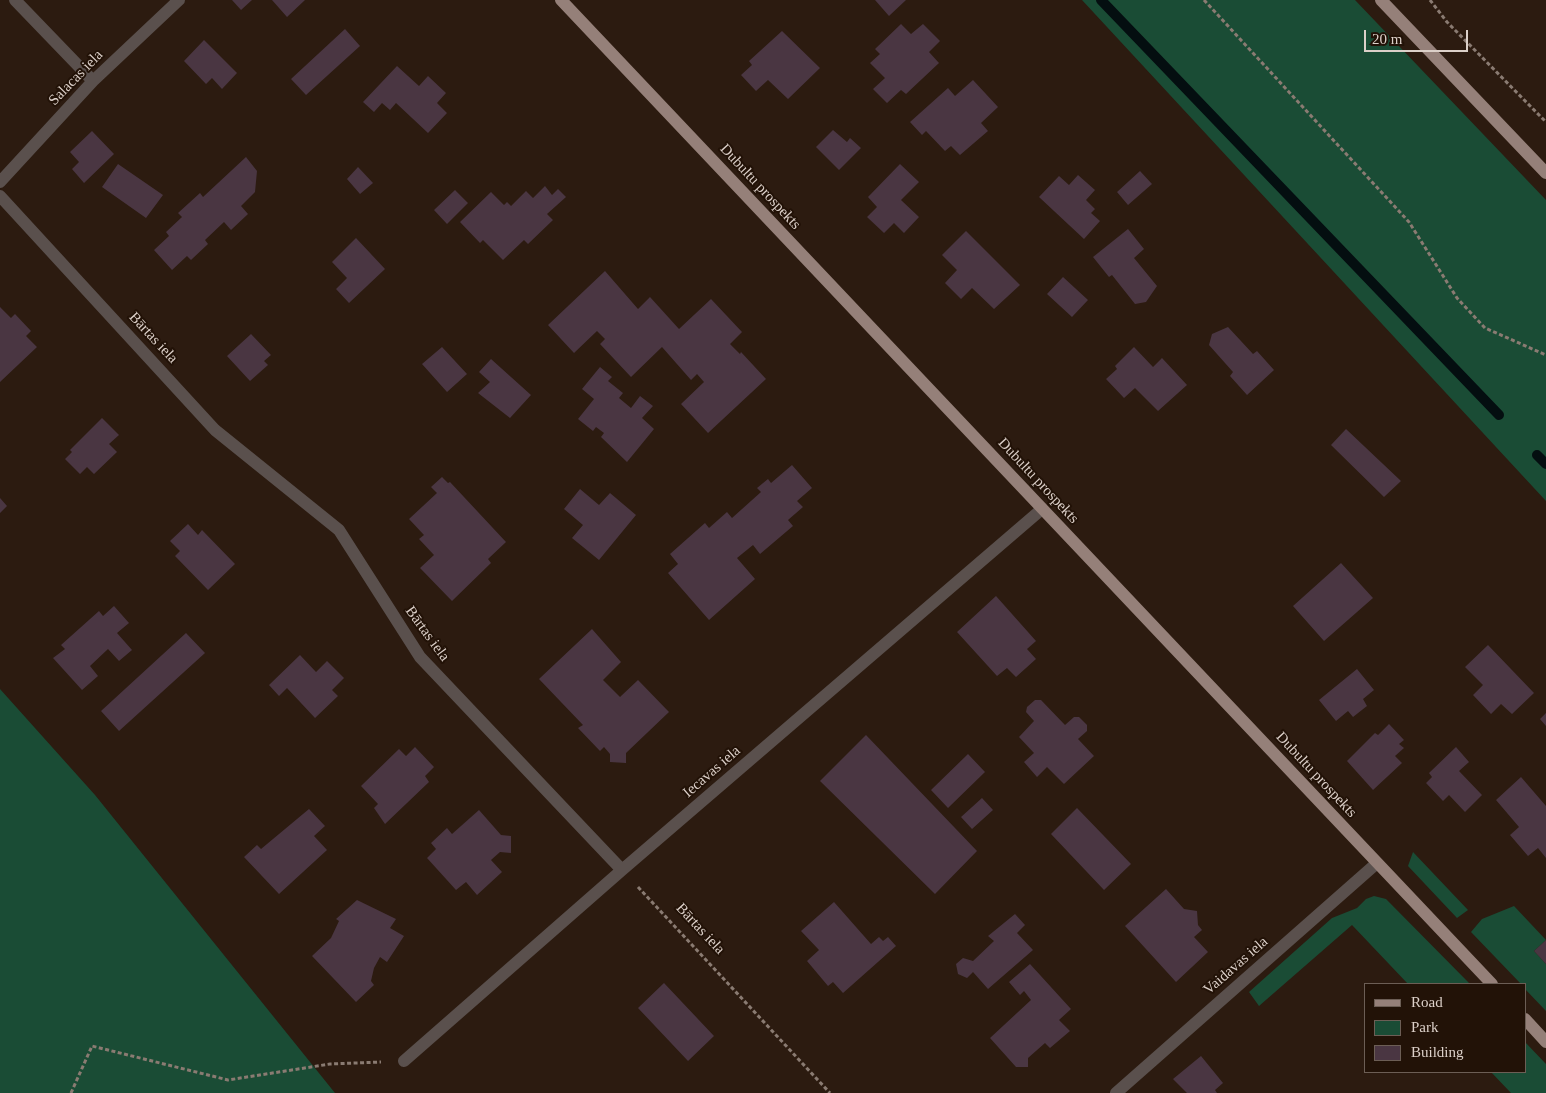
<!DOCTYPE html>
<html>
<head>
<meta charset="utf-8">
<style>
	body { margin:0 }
	#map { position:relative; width:1546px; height:1093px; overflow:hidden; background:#2c1b10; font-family:"Times New Roman",serif }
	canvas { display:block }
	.legend { position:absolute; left:1364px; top:983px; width:162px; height:90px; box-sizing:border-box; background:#221207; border:1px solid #6c5e55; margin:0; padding:6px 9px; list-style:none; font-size:15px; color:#dcd0c9 }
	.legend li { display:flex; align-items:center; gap:10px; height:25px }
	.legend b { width:25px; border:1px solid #6c5e55 }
	.scale { position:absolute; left:1364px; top:30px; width:104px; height:22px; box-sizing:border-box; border:2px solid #dcd0c9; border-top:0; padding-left:6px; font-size:15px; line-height:18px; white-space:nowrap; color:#dcd0c9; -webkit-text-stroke:4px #221207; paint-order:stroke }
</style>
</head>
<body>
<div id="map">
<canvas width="1546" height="1093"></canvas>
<ul class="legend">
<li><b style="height:6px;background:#958079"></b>Road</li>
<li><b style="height:14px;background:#1a4c35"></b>Park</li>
<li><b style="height:14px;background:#4a3642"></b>Building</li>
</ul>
<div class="scale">20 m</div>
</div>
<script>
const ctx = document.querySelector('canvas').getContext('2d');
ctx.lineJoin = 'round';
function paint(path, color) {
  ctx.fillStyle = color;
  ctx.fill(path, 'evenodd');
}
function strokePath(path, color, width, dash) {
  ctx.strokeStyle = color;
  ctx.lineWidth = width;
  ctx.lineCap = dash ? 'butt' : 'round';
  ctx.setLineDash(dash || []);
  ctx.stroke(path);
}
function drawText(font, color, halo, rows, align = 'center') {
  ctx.font = font + ' "Times New Roman",serif';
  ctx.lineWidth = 4;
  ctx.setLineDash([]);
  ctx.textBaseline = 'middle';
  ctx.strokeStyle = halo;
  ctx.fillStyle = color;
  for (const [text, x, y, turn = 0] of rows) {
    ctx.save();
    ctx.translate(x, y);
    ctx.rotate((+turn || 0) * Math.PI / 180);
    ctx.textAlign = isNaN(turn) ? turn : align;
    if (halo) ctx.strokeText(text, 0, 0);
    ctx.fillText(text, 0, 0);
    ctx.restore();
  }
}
paint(new Path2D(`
	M 1082,0 L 1355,0 L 1546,200 L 1546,501 Z
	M 0,689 L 95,795 L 335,1093 L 0,1093 Z
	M 1413,852 L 1468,910 L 1457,918 L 1408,866 Z
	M 1374,896 L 1386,899 L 1470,984 L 1408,984 L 1352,925 L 1259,1006 L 1249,992 L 1332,918 L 1357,908 L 1366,899 Z
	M 1514,906 L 1546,940 L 1534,951 L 1546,964 L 1546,1011 L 1525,989 L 1525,984 L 1521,984 L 1471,932 L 1482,919 Z
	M 1525,1042 L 1546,1064 L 1546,1093 L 1511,1093 L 1491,1072 L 1525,1072 Z`), '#1a4c35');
strokePath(new Path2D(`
	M 1101,0 L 1499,415
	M 1537,455 L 1546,464`), '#040e10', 10);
paint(new Path2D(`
	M 232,0 L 252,0 L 241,10 Z
	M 272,0 L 305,0 L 287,17 Z
	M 875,0 L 906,0 L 889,16 Z
	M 901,24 L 911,34 L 923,24 L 940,41 L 929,52 L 939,63 L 906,94 L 901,90 L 887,103 L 873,89 L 885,78 L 870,63 L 880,54 L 875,49 Z
	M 345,29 L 360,46 L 306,95 L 291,79 Z
	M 782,31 L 820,68 L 788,99 L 768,80 L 756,91 L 741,75 L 752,65 L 749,61 Z
	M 204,40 L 237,73 L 222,89 L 212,78 L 206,84 L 184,61 Z
	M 397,66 L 419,86 L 428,76 L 446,93 L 437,103 L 447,113 L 428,133 L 396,103 L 390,110 L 382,103 L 374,112 L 363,102 Z
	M 973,80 L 998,107 L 981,123 L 988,131 L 960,155 L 951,146 L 945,151 L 926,131 L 922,135 L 910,122 L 948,88 L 955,96 Z
	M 833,130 L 847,142 L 850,138 L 861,148 L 839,170 L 816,147 Z
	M 92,131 L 114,154 L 84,183 L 72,169 L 79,162 L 70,152 Z
	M 246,157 L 257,171 L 255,192 L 241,206 L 248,214 L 231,230 L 224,222 L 205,240 L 208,244 L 191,260 L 187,256 L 172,270 L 154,250 L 169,236 L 166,232 L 182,217 L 178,213 L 200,193 L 203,197 Z
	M 118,164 L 163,195 L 146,218 L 102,187 Z
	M 900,164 L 919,182 L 901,200 L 919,217 L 904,233 L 894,223 L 884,233 L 867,217 L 877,207 L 868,197 Z
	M 358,167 L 373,183 L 360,194 L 347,179 Z
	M 1140,171 L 1152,184 L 1128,205 L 1117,192 Z
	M 1078,175 L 1095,190 L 1086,200 L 1095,209 L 1091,213 L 1100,221 L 1084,239 L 1039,197 L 1059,176 L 1069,185 Z
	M 545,186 L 552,195 L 558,189 L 566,197 L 547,214 L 553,220 L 528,244 L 524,240 L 503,260 L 483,240 L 480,243 L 460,222 L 491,192 L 504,205 L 507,202 L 511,206 L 526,191 L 533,198 Z
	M 455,190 L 468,203 L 447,224 L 434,210 Z
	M 1128,229 L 1144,249 L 1134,258 L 1157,286 L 1146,302 L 1135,304 L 1112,275 L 1109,277 L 1093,257 Z
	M 966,231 L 1020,285 L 994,309 L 972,288 L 961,299 L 945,283 L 957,270 L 942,255 Z
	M 356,238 L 385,269 L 349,303 L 336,289 L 347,278 L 332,262 Z
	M 605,271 L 638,309 L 650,297 L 679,329 L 711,299 L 742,332 L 730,344 L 740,354 L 741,352 L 766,379 L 708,433 L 681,404 L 704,382 L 697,374 L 691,380 L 662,347 L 631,377 L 600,344 L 605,339 L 597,331 L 574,353 L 548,325 Z
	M 1063,277 L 1088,300 L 1072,317 L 1047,294 Z
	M 0,307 L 11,318 L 15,314 L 31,331 L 26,336 L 37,347 L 0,382 Z
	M 1228,327 L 1253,354 L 1257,351 L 1274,370 L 1247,395 L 1230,376 L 1233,372 L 1209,345 L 1212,334 Z
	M 251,334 L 271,355 L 264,361 L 268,365 L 250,381 L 227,356 Z
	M 442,347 L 467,374 L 447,392 L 422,364 Z
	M 1134,347 L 1153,367 L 1162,358 L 1187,385 L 1158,411 L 1135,388 L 1124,398 L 1106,379 L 1117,369 L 1115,366 Z
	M 491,359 L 531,395 L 510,418 L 478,393 L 490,382 L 479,372 Z
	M 600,367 L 612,377 L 608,381 L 623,393 L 619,398 L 631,408 L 640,396 L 653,406 L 642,418 L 654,429 L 627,462 L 601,437 L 604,433 L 596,427 L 593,431 L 578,419 L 594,399 L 582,389 Z
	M 102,418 L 119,435 L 109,444 L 117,452 L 94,474 L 87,467 L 80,474 L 65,459 L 72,452 L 70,450 Z
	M 1346,429 L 1401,481 L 1384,497 L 1331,445 Z
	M 792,465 L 812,488 L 797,501 L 803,507 L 788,520 L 793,526 L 760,554 L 753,545 L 737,558 L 755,579 L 709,620 L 668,573 L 678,564 L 670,554 L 705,523 L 709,528 L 727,512 L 732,518 L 761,492 L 757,488 L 768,479 L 771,483 Z
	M 442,477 L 448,483 L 450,482 L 506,542 L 488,559 L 491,563 L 452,601 L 420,568 L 434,555 L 419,539 L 424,535 L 409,519 L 437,493 L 431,487 Z
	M 580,489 L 599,505 L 610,493 L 636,515 L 599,560 L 572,538 L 583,525 L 564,509 Z
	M 0,498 L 7,506 L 0,513 Z
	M 188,524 L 198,535 L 202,530 L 235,564 L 208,590 L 175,556 L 180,551 L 170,541 Z
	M 1341,563 L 1373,598 L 1324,641 L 1293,606 Z
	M 996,596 L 1036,641 L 1027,649 L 1036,659 L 1016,677 L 1007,668 L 997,676 L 957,632 Z
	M 114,606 L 129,623 L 117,633 L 132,650 L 119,661 L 108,649 L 90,666 L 98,676 L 82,690 L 53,658 L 65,649 L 61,645 L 99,611 L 103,616 Z
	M 592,629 L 621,662 L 603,680 L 620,697 L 638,680 L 669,712 L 626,753 L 626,763 L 610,762 L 610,754 L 604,747 L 600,751 L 578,728 L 583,725 L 539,679 Z
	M 186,633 L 205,653 L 119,731 L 101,711 Z
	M 1488,645 L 1534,693 L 1512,714 L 1501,704 L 1491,714 L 1473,695 L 1483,685 L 1465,667 Z
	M 300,655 L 316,672 L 327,661 L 344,678 L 332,690 L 338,696 L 315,718 L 287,688 L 279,696 L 269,685 Z
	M 1357,669 L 1374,690 L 1363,699 L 1367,706 L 1353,717 L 1348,711 L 1336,721 L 1319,700 Z
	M 1035,700 L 1041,700 L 1065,725 L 1074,717 L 1079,717 L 1087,725 L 1087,731 L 1078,739 L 1094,756 L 1064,784 L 1047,767 L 1037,777 L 1024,762 L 1034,753 L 1019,737 L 1034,721 L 1026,712 L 1027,707 Z
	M 1546,713 L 1546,726 L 1540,719 Z
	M 1389,724 L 1404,740 L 1399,744 L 1404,748 L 1395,756 L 1402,763 L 1373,790 L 1347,761 L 1375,733 L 1378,735 Z
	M 866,735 L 977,851 L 935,894 L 820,781 Z
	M 415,747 L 434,767 L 425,776 L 429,782 L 385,824 L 374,808 L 378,804 L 361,786 L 399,749 L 406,756 Z
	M 1456,747 L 1469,762 L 1459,771 L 1482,795 L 1465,812 L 1449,795 L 1443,801 L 1426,783 L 1432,777 L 1429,773 Z
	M 968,754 L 985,772 L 948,808 L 931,790 Z
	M 1521,777 L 1546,806 L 1546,858 L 1538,848 L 1528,856 L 1510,835 L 1519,827 L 1496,800 Z
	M 982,798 L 993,810 L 972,829 L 961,817 Z
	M 1077,808 L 1131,864 L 1104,890 L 1051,834 Z
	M 309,809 L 325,826 L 314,836 L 327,850 L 279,894 L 244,857 L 257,845 L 261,849 Z
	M 479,810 L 501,835 L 511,836 L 511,853 L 500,852 L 491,860 L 502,872 L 477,895 L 466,882 L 456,890 L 427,858 L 436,849 L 431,843 L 447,828 L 452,834 Z
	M 1166,889 L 1184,909 L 1197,911 L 1198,925 L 1202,930 L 1194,937 L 1208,952 L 1176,982 L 1125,926 Z
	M 357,900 L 396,919 L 390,928 L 404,936 L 387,962 L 380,957 L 374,968 L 371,981 L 374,985 L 356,1002 L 312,956 L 331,938 L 339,921 L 336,919 Z
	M 834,902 L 871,944 L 879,937 L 883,941 L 888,937 L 896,946 L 843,993 L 833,982 L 828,986 L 807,961 L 819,950 L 801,931 Z
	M 1015,914 L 1025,925 L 1017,933 L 1033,950 L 988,989 L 973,972 L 967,978 L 958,974 L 956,964 L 963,958 L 973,961 L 994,941 L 988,936 Z
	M 1546,940 L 1546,964 L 1534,951 Z
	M 1030,964 L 1071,1009 L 1059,1020 L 1070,1031 L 1050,1048 L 1045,1043 L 1028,1058 L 1028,1067 L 1016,1067 L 990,1038 L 1031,1000 L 1024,991 L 1020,995 L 1009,982 Z
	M 664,983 L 714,1036 L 688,1061 L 638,1008 Z
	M 1201,1056 L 1223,1083 L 1215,1090 L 1217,1093 L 1187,1093 L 1173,1079 Z`), '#4a3642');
strokePath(new Path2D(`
	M 1204,0 L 1409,222 L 1457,298 L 1485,328 L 1546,355
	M 1430,0 L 1447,22 L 1546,122
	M 638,887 L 830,1093
	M 71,1093 L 92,1046 L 228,1080 L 330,1064 L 381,1062`), '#8a7b72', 3, [4, 2.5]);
strokePath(new Path2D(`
	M 15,0 L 93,81
	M 0,182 L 93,81 L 179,0
	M 0,196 L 215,430 L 339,530 L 420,657 L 622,870
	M 404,1061 L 622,870 L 1042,509
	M 1116,1093 L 1377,863`), '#5a504d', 12);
strokePath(new Path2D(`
	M 561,0 L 1492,984
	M 1381,0 L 1546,173
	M 1525,1019 L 1546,1042`), '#958079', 12);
drawText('15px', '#dcd0c9', '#221207', [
	["Salacas iela",76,78,-46],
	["Dubultu prospekts",760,187,47],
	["Bārtas iela",153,338,47],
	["Dubultu prospekts",1038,481,47],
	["Bārtas iela",427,634,54],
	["Iecavas iela",712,772,-41],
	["Dubultu prospekts",1316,775,47],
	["Bārtas iela",700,929,47],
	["Vaidavas iela",1236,966,-41]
]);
</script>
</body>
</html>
